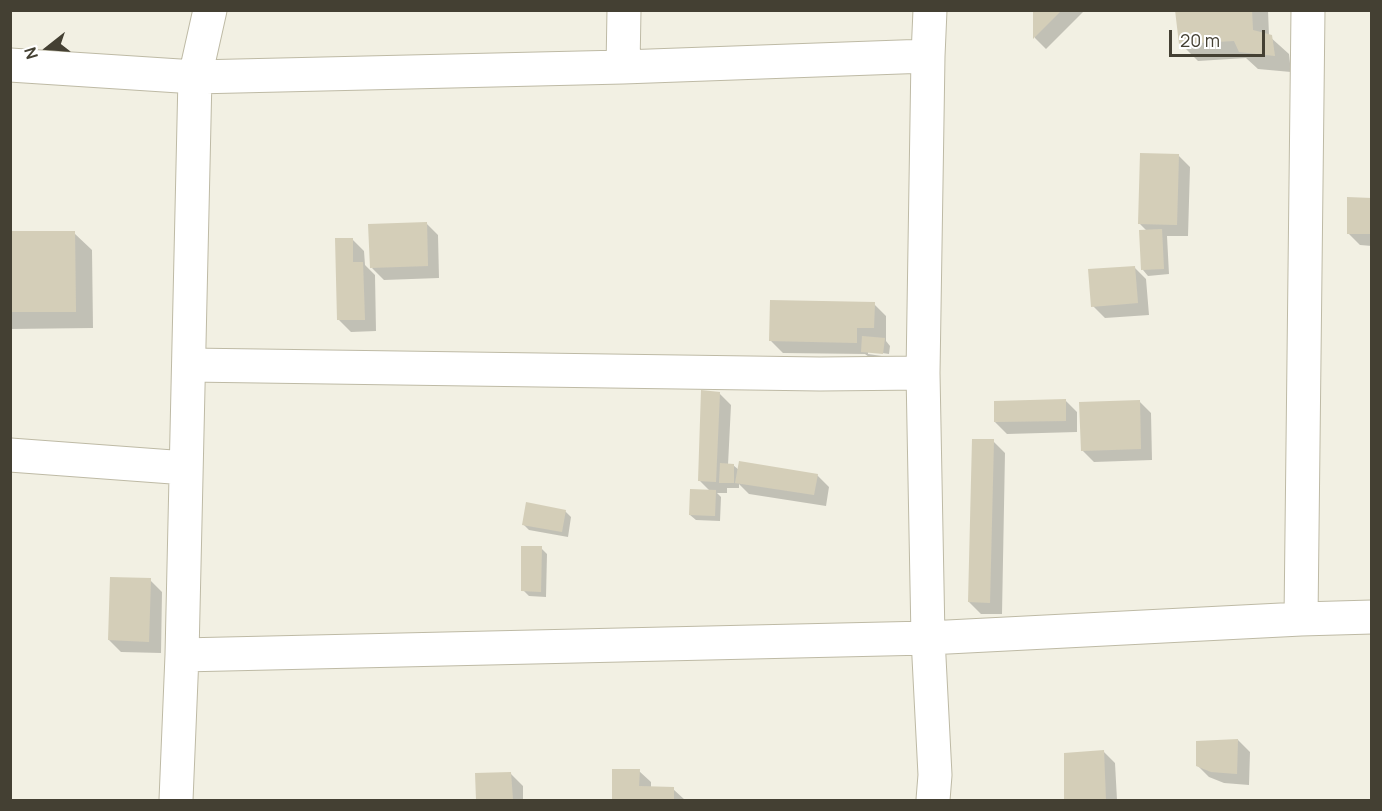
<!DOCTYPE html>
<html>
<head>
<meta charset="utf-8">
<style>
	body { margin:0 }
	#map { position:relative; width:1382px; height:811px; overflow:hidden; background:#f2f0e3; font-family:Manrope,sans-serif }
	canvas { display:block }
	.frame { position:absolute; inset:0; border:12px solid #444033; pointer-events:none }
	.north { position:absolute; left:18px; top:18px; width:60px; height:60px; -webkit-text-stroke:4px #fff; paint-order:stroke; rotate:253deg; font-size:16px; font-weight:700; line-height:24px; text-align:center; color:#444033 }
	.north::after { content:''; display:block; margin:auto; width:21px; height:27px; background:#444033; clip-path:polygon(50% 0,100% 100%,50% 72%,0 100%) }
	.scale { position:absolute; left:1169px; top:30px; width:96px; height:27px; box-sizing:border-box; border:3px solid #444033; border-top:0; padding-left:8px; font-size:18px; line-height:21px; white-space:nowrap; color:#444033; -webkit-text-stroke:4px #fff; paint-order:stroke }
</style>
</head>
<body>
<div id="map">
<canvas width="1382" height="811"></canvas>
<div class="frame"></div>
<div class="north">N</div>
<div class="scale">20 m</div>
</div>
<script>
const ctx = document.querySelector('canvas').getContext('2d');
ctx.lineJoin = 'round';
function paint(path, color) {
  ctx.fillStyle = color;
  ctx.fill(path, 'evenodd');
}
function strokePath(path, color, width, dash) {
  ctx.strokeStyle = color;
  ctx.lineWidth = width;
  ctx.lineCap = dash ? 'butt' : 'round';
  ctx.setLineDash(dash || []);
  ctx.stroke(path);
}
paint(new Path2D(`
	M 1035,10 L 1085,10 L 1046,49 L 1035,38 Z
	M 1177,10 L 1268,10 L 1269,36 L 1289,54 L 1291,72 L 1258,69 L 1246,58 L 1198,61 L 1180,43 Z
	M 1178,155 L 1190,167 L 1188,236 L 1167,236 L 1169,274 L 1148,276 L 1143,270 L 1147,231 L 1140,224 Z
	M 1372,199 L 1372,246 L 1360,245 L 1348,233 Z
	M 426,223 L 438,235 L 439,278 L 384,280 L 372,268 Z
	M 10,233 L 74,233 L 92,250 L 93,328 L 10,329 Z
	M 352,239 L 364,251 L 365,265 L 375,275 L 376,331 L 351,332 L 339,320 Z
	M 1134,267 L 1146,279 L 1149,315 L 1105,318 L 1093,306 Z
	M 874,304 L 886,316 L 886,341 L 890,346 L 889,354 L 868,351 L 868,354 L 889,357 L 888,359 L 869,357 L 865,354 L 783,353 L 771,341 Z
	M 719,393 L 731,405 L 728,465 L 733,465 L 739,470 L 817,475 L 829,487 L 826,506 L 749,494 L 739,484 L 739,488 L 727,488 L 727,493 L 717,493 L 721,497 L 720,521 L 696,520 L 690,515 L 710,491 L 700,481 Z
	M 1065,400 L 1077,412 L 1077,432 L 1007,434 L 995,422 Z
	M 1139,401 L 1151,413 L 1152,460 L 1094,462 L 1082,450 Z
	M 993,441 L 1005,453 L 1002,614 L 981,614 L 969,602 Z
	M 565,511 L 571,517 L 568,537 L 529,530 L 523,524 Z
	M 541,548 L 547,554 L 546,597 L 529,596 L 523,590 Z
	M 150,580 L 162,592 L 161,653 L 121,652 L 109,640 Z
	M 1238,740 L 1250,752 L 1249,785 L 1224,783 L 1209,777 L 1197,765 Z
	M 1103,751 L 1115,763 L 1117,800 L 1066,800 L 1066,755 Z
	M 613,770 L 639,771 L 651,782 L 651,788 L 673,789 L 685,800 L 613,800 Z
	M 511,774 L 523,786 L 523,800 L 477,800 L 476,775 Z`), '#0003');
paint(new Path2D(`
	M 1033,10 L 1062,10 L 1033,39 Z
	M 1175,10 L 1252,10 L 1253,30 L 1272,35 L 1275,56 L 1239,52 L 1234,41 L 1179,44 Z
	M 1140,153 L 1179,154 L 1177,225 L 1138,224 Z
	M 1347,197 L 1372,198 L 1372,234 L 1347,234 Z
	M 427,222 L 428,266 L 370,268 L 368,224 Z
	M 1162,229 L 1164,269 L 1141,270 L 1139,230 Z
	M 10,231 L 75,231 L 76,312 L 10,312 Z
	M 335,238 L 353,238 L 353,262 L 363,262 L 365,320 L 337,320 Z
	M 1135,266 L 1138,303 L 1091,307 L 1088,269 Z
	M 770,300 L 875,302 L 874,328 L 857,328 L 857,343 L 769,341 Z
	M 862,336 L 885,338 L 883,354 L 861,352 Z
	M 701,390 L 720,392 L 716,482 L 698,481 Z
	M 1066,399 L 1066,421 L 994,422 L 994,401 Z
	M 1140,400 L 1141,449 L 1081,451 L 1079,402 Z
	M 972,439 L 994,439 L 990,603 L 968,602 Z
	M 739,461 L 818,474 L 814,495 L 735,483 Z
	M 720,463 L 734,464 L 734,483 L 719,483 Z
	M 690,489 L 716,490 L 715,516 L 689,515 Z
	M 526,502 L 566,510 L 562,532 L 522,525 Z
	M 521,546 L 542,546 L 541,592 L 521,591 Z
	M 110,577 L 151,578 L 149,642 L 108,640 Z
	M 1238,739 L 1237,774 L 1211,772 L 1196,766 L 1196,741 Z
	M 1104,750 L 1106,800 L 1064,800 L 1064,753 Z
	M 612,769 L 640,769 L 639,786 L 674,787 L 674,800 L 612,800 Z
	M 511,772 L 513,800 L 476,800 L 475,773 Z`), '#d4ceb8');
const minor = new Path2D(`
	M 930,10 L 928,56 L 923,373 L 928,638 L 935,775 L 933,800
	M 10,65 L 195,77 L 623,67 L 928,56
	M 623,67 L 624,10
	M 189,365 L 820,374 L 923,373
	M 10,455 L 186,468
	M 1301,619 L 1308,10
	M 182,655 L 928,638 L 1301,619 L 1372,617
	M 176,800 L 182,655 L 195,77 L 210,10`);
strokePath(minor, '#bebaa5', 35);
strokePath(minor, '#fff', 33);
</script>
</body>
</html>
